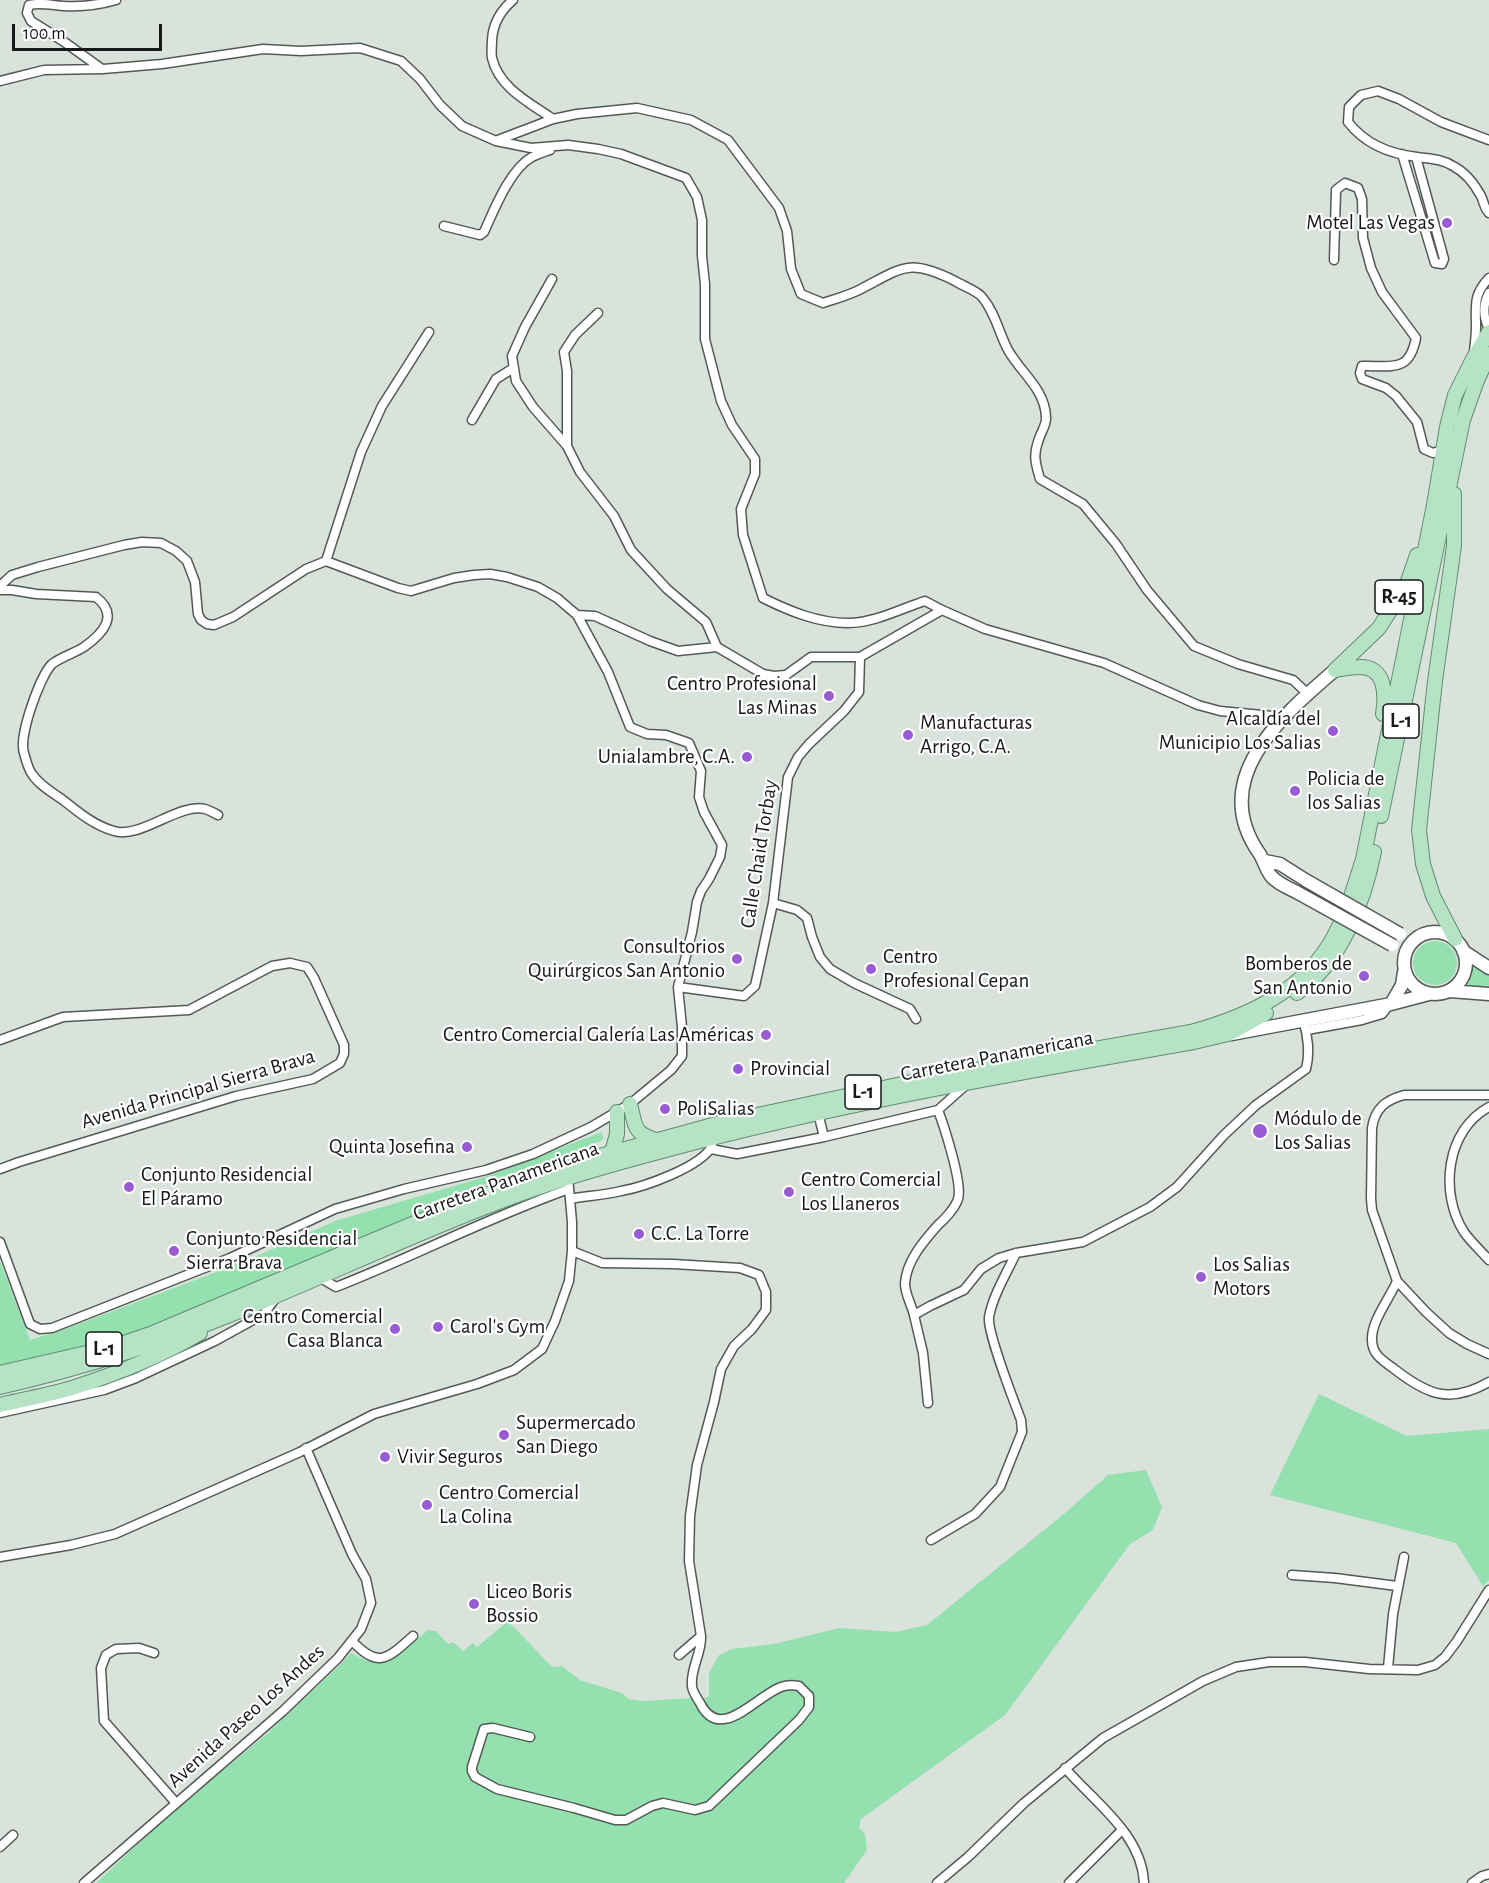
<!DOCTYPE html>
<html>
<head>
<meta charset="utf-8">
<style>
	body { margin:0 }
	#map { position:relative; width:1489px; height:1883px; overflow:hidden; background:#dae2dc; font-family:"Alegreya Sans",sans-serif }
	canvas { display:block }
	.scale { position:absolute; left:12px; top:24px; width:150px; height:27px; box-sizing:border-box; border:3px solid #161917; border-top:0; padding-left:8px; font-size:18px; line-height:21px; white-space:nowrap; color:#161917; -webkit-text-stroke:4px #fff; paint-order:stroke }
</style>
</head>
<body>
<div id="map">
<canvas width="1489" height="1883"></canvas>
<div class="scale">100 m</div>
</div>
<script>
const ctx = document.querySelector('canvas').getContext('2d');
ctx.lineJoin = 'round';
function paint(path, color) {
  ctx.fillStyle = color;
  ctx.fill(path, 'evenodd');
}
function strokePath(path, color, width, dash) {
  ctx.strokeStyle = color;
  ctx.lineWidth = width;
  ctx.lineCap = dash ? 'butt' : 'round';
  ctx.setLineDash(dash || []);
  ctx.stroke(path);
}
function drawText(font, color, halo, rows, align = 'center') {
  ctx.font = font + ' "Alegreya Sans",sans-serif';
  ctx.lineWidth = 4.5;
  ctx.setLineDash([]);
  ctx.textBaseline = 'middle';
  ctx.strokeStyle = halo;
  ctx.fillStyle = color;
  for (const [text, x, y, turn = 0] of rows) {
    ctx.save();
    ctx.translate(x, y);
    ctx.rotate((+turn || 0) * Math.PI / 180);
    ctx.textAlign = isNaN(turn) ? turn : align;
    if (halo) ctx.strokeText(text, 0, 0);
    ctx.fillText(text, 0, 0);
    ctx.restore();
  }
}
paint(new Path2D(`
	M1413 963a22 22 0 1 1 44 0a22 22 0 1 1-44 0Z
	M 1471,962 L 1489,972 L 1489,989 L 1461,989 L 1471,972 Z
	M 602,1132 L 603,1140 L 576,1151 L 495,1180 L 311,1263 L 172,1319 L 95,1347 L 0,1367 L 0,1261 L 30,1340 L 68,1328 L 248,1260 L 335,1221 L 488,1176 Z
	M 1319,1394 L 1407,1436 L 1489,1429 L 1489,1580 L 1483,1586 L 1456,1543 L 1270,1495 Z
	M 1146,1470 L 1162,1507 L 1153,1530 L 1130,1544 L 1005,1715 L 861,1819 L 859,1828 L 865,1834 L 867,1850 L 844,1883 L 96,1883 L 170,1814 L 268,1733 L 343,1662 L 351,1653 L 367,1661 L 387,1657 L 413,1636 L 420,1637 L 428,1630 L 436,1631 L 448,1644 L 453,1642 L 463,1651 L 473,1643 L 477,1647 L 508,1621 L 552,1667 L 562,1666 L 580,1680 L 622,1693 L 629,1699 L 643,1701 L 693,1698 L 697,1702 L 709,1696 L 709,1673 L 719,1655 L 732,1649 L 774,1644 L 839,1628 L 896,1632 L 927,1625 L 1065,1513 L 1108,1475 Z`), '#95e0af');
const street = new Path2D(`
	M 513,0 C 500,11 493,23 492,40 C 492,45 491,53 492,58 C 499,88 530,103 553,119
	M 102,69 L 63,41 L 31,21 L 27,13 L 29,5 C 41,2 50,5 63,6 C 80,7 99,5 116,0
	M 0,81 L 44,70 L 103,69 L 162,64 L 263,49 L 301,51 L 360,48 L 401,61 L 420,79 L 440,105 L 462,126 L 496,141 L 531,148 L 568,145 L 598,149 L 621,154 L 686,178 L 697,197 L 702,220 L 702,256 L 705,284 L 705,339 L 721,401 L 732,425 L 755,459 L 755,474 L 741,509 L 743,535 L 763,598 C 789,611 818,623 848,623 C 874,623 900,609 925,601 L 942,610 L 985,629 L 1104,663 L 1198,705 L 1220,711 L 1283,717
	M 498,140 L 553,119 L 577,114 L 637,108 L 691,120 L 728,140 L 779,208 L 787,231 L 791,269 L 801,294 L 823,303 C 835,299 850,295 861,289 C 903,267 909,258 955,281 C 963,286 976,290 982,297 C 995,312 999,333 1008,350 C 1021,373 1045,389 1046,417 C 1047,424 1041,432 1039,439 C 1033,455 1035,462 1040,479 L 1083,504 L 1116,544 L 1147,590 L 1194,646 L 1238,664 L 1293,680 L 1308,694
	M 1489,140 L 1441,122 L 1399,99 L 1378,91 L 1361,95 L 1349,107 L 1348,122 C 1365,144 1390,154 1417,157 C 1430,159 1442,159 1453,166 C 1465,172 1475,185 1481,196 C 1484,202 1484,208 1489,213
	M 1402,154 L 1435,263 L 1442,264 L 1444,259 L 1416,157
	M 444,226 L 480,235 L 484,232 C 494,210 510,169 532,157 C 538,154 544,152 550,150
	M 1334,260 L 1336,190 L 1345,183 L 1358,188 L 1362,199 L 1363,238 L 1371,268 L 1382,292 L 1416,338 C 1409,374 1391,365 1362,366 L 1360,373 L 1362,379 L 1386,388 L 1396,396 L 1417,422 L 1424,449 L 1433,453 L 1442,450
	M 552,279 L 525,327 L 512,356 L 516,381 L 533,407 L 567,446 L 580,472 L 614,516 L 631,550 L 667,589 L 706,622 L 717,647 L 763,674 L 774,676 L 786,675 L 811,657 L 860,657
	M 1489,293 C 1483,304 1483,317 1489,329
	M 1474,351 C 1475,343 1476,335 1476,327 C 1476,305 1473,295 1489,278
	M 472,420 L 496,379 L 512,369
	M 567,446 L 567,371 L 564,352 L 575,335 L 598,313
	M 326,561 L 361,452 L 382,406 L 429,332
	M 0,586 L 12,575 L 38,567 L 124,545 L 142,542 L 161,543 L 176,551 L 187,561 L 195,582 L 198,614 L 201,620 L 207,624 L 214,625 L 233,617 L 306,569 L 326,561 L 398,588 L 411,591 L 454,578 L 474,575 L 490,574 L 507,577 L 538,587 L 557,598 L 577,615 L 608,672 L 630,727 L 647,734 L 666,735 L 689,743 L 701,771 L 699,797 L 704,812 L 722,845 L 720,857 L 709,879 L 701,891 L 697,902 L 692,932 L 678,987 L 682,1027 L 682,1056 L 671,1070 L 630,1104 L 591,1127 L 533,1154 L 486,1170 L 404,1189 L 335,1209 L 230,1258 L 52,1328 L 40,1329 L 30,1324 L 0,1242
	M 0,590 L 12,590 L 36,594 L 96,597 C 119,615 104,633 84,647 C 75,653 61,657 52,664 C 40,676 18,737 24,753 C 26,760 28,769 32,774 C 39,785 53,793 63,800 C 78,812 95,826 114,831 C 141,839 178,803 205,809 C 209,810 214,813 218,815
	M 577,615 L 595,616 L 650,641 L 678,651 L 717,647
	M 773,903 L 797,910 L 807,918 L 812,937 L 820,957 L 830,969 L 854,983 L 910,1009 L 916,1019
	M 678,987 L 744,996 L 755,986 L 773,903 L 788,777 L 798,757 L 809,744 L 844,711 L 859,692 L 860,657 L 942,610
	M 1307,1030 L 1362,1020 L 1382,1014 L 1390,1004
	M 0,1040 L 63,1017 L 189,1010 L 272,966 L 290,963 L 307,967 L 314,978 L 344,1045 L 344,1054 L 340,1063 L 313,1079 L 236,1096 L 19,1162 L 0,1169
	M 966,1085 L 938,1110 C 944,1126 963,1184 958,1199 C 955,1208 945,1219 938,1225 C 924,1241 906,1261 905,1284 C 905,1294 912,1306 914,1315 L 930,1306 L 964,1290 L 981,1269 L 999,1258 L 1016,1253 L 1083,1242 L 1150,1207 L 1177,1187 L 1224,1135 L 1256,1105 L 1306,1069 C 1310,1054 1308,1035 1303,1020
	M 1489,1095 L 1404,1095 C 1386,1100 1375,1108 1372,1128 L 1371,1199 L 1372,1210 L 1397,1281 L 1426,1312 L 1449,1333 L 1467,1344 L 1489,1354
	M 1489,1107 C 1446,1130 1439,1193 1464,1232 C 1471,1242 1481,1251 1489,1260
	M 818,1113 L 824,1137
	M 711,1149 L 737,1154 L 824,1137 L 938,1110
	M 568,1177 L 572,1222 L 572,1251 L 602,1263 L 673,1264 L 740,1268 L 759,1275 L 766,1292 L 766,1310 L 752,1329 L 734,1346 L 721,1369 L 714,1402 L 697,1465 L 690,1516 L 689,1561 L 701,1636 L 679,1655
	M 570,1199 C 587,1196 605,1195 621,1191 C 644,1187 701,1167 712,1146
	M 319,1277 L 336,1287 C 415,1256 489,1217 569,1189
	M 1397,1281 C 1390,1298 1371,1321 1372,1340 C 1372,1354 1382,1360 1393,1368 C 1426,1394 1449,1405 1489,1382
	M 914,1315 L 923,1353 L 928,1403
	M 0,1413 L 104,1390 L 136,1378 L 215,1341 L 264,1314 L 277,1296
	M 931,1540 L 975,1514 L 1000,1487 L 1022,1432 L 1021,1420 C 1014,1401 987,1333 989,1317 C 993,1295 1007,1273 1016,1253
	M 0,1557 L 71,1545 L 115,1534 L 300,1452 L 374,1414 L 477,1384 L 514,1370 L 542,1349 L 555,1321 L 569,1281 L 572,1251
	M 1292,1575 L 1335,1578 L 1397,1586
	M 352,1641 C 379,1669 387,1659 413,1636
	M 154,1653 L 139,1648 L 116,1649 L 106,1655 L 101,1668 L 104,1721 L 176,1803
	M 1388,1668 L 1393,1614 L 1404,1557
	M 530,1737 L 493,1728 L 484,1729 L 472,1767 L 472,1771 L 475,1777 L 497,1789 L 574,1808 L 615,1820 L 626,1820 L 652,1806 L 663,1803 L 695,1810 L 709,1806 L 799,1720 L 809,1707 L 809,1696 L 799,1686 C 793,1685 787,1685 781,1687 C 756,1696 720,1744 700,1703 C 697,1698 692,1691 692,1686 C 690,1669 702,1653 701,1636
	M 1065,1768 C 1094,1802 1142,1834 1144,1883
	M 0,1847 L 13,1835
	M 84,1883 L 283,1711 L 338,1658 L 361,1629 L 371,1603 L 366,1579 L 352,1554 L 306,1448
	M 937,1883 L 968,1857 L 1024,1803 L 1103,1738 L 1203,1681 L 1236,1667 L 1269,1662 L 1305,1662 L 1369,1669 L 1418,1670 L 1435,1665 L 1445,1657 L 1457,1641 L 1489,1590
	M 1069,1883 L 1122,1830
	M 1472,1883 L 1482,1876 L 1489,1874`);
const secondary = new Path2D(`
	M 1265,861 L 1280,864 L 1307,881
	M 1300,894 C 1291,889 1278,884 1272,877 C 1267,873 1264,860 1259,853 C 1207,778 1282,716 1335,670
	M1404 963a31 31 0 1 1 62 0a31 31 0 1 1-62 0Z
	M 1463,951 L 1489,968
	M 1450,991 L 1489,994
	M 1391,1004 L 1402,985 L 1404,972
	M 1232,1034 L 1391,1004 L 1429,994`);
const primary = new Path2D(`
	M 1454,494 L 1454,546 L 1435,681 L 1419,830 L 1423,864 L 1433,896 L 1455,939
	M 1335,670 L 1379,628 L 1407,584 L 1417,555
	M 1335,670 C 1342,669 1351,667 1359,667 C 1386,666 1386,695 1383,714
	M 1381,816 L 1463,420 L 1476,383 L 1489,354
	M 1297,993 C 1341,963 1364,902 1374,852
	M 630,1104 C 636,1128 633,1133 658,1141
	M 612,1152 L 617,1134 L 617,1112
	M 0,1373 L 112,1347 L 153,1333 L 410,1225 L 506,1187 L 567,1165 L 720,1123 L 925,1079 L 1191,1032 C 1245,1017 1298,994 1329,945 C 1345,919 1354,888 1363,859 L 1434,505 L 1447,427 L 1455,395 L 1474,357 L 1489,332
	M 0,1387 C 77,1369 153,1346 227,1316 C 332,1274 433,1224 540,1187 C 591,1169 644,1156 696,1142 C 860,1100 1027,1071 1194,1042 L 1228,1034 L 1266,1013
	M 0,1405 C 24,1399 49,1395 72,1388 C 116,1374 161,1356 200,1333`);
strokePath(street, '#535a55', 11);
strokePath(secondary, '#535a55', 15);
strokePath(primary, '#5f8f6f', 16);
strokePath(street, '#fff', 8);
strokePath(secondary, '#fff', 12);
strokePath(primary, '#b6e2c5', 14);
const secondaryBridge = new Path2D(`
	M 1307,881 L 1400,934
	M 1300,894 L 1392,945`);
strokePath(secondaryBridge, '#535a55', 15, []);
strokePath(secondaryBridge, '#fff', 12);
for (const [x, y, r, color] of [
	[1447,223,6,"#975bd3"],
	[829,696,6,"#975bd3"],
	[1333,731,6,"#975bd3"],
	[908,735,6,"#975bd3"],
	[747,757,6,"#975bd3"],
	[1295,791,6,"#975bd3"],
	[737,959,6,"#975bd3"],
	[871,969,6,"#975bd3"],
	[1364,976,6,"#975bd3"],
	[766,1035,6,"#975bd3"],
	[738,1069,6,"#975bd3"],
	[665,1109,6,"#975bd3"],
	[1260,1131,8,"#975bd3"],
	[467,1147,6,"#975bd3"],
	[129,1187,6,"#975bd3"],
	[789,1192,6,"#975bd3"],
	[639,1234,6,"#975bd3"],
	[174,1251,6,"#975bd3"],
	[1201,1277,6,"#975bd3"],
	[438,1327,6,"#975bd3"],
	[395,1329,6,"#975bd3"],
	[504,1435,6,"#975bd3"],
	[385,1457,6,"#975bd3"],
	[427,1505,6,"#975bd3"],
	[474,1604,6,"#975bd3"]
]) {
  const dot = new Path2D();
  dot.arc(x, y, r, 0, 2 * Math.PI);
  ctx.fillStyle = color;
  ctx.fill(dot);
  strokePath(dot, '#fff', 2);
}
for (const [x, y, w] of [
	[1399,597,48],
	[1401,721,36],
	[863,1092,36],
	[104,1349,36]
]) {
  const box = new Path2D();
  box.roundRect(x - w / 2, y - 17, w, 34, 4.5);
  ctx.fillStyle = '#fff';
  ctx.fill(box);
  strokePath(box, '#161917', 1.5);
}
drawText('bold 20px', '#161917', null, [
	["R-45",1399,597],
	["L-1",1401,721],
	["L-1",863,1092],
	["L-1",104,1349]
]);
drawText('21px', '#161917', '#fff', [
	["Motel Las Vegas",1435,223,"right"],
	["Centro Profesional",817,684,"right"],
	["Las Minas",817,708,"right"],
	["Alcaldía del",1321,719,"right"],
	["Municipio Los Salias",1321,743,"right"],
	["Manufacturas",920,723],
	["Arrigo, C.A.",920,747],
	["Unialambre, C.A.",735,757,"right"],
	["Policia de",1307,779],
	["los Salias",1307,803],
	["Consultorios",725,947,"right"],
	["Quirúrgicos San Antonio",725,971,"right"],
	["Centro",883,957],
	["Profesional Cepan",883,981],
	["Bomberos de",1352,964,"right"],
	["San Antonio",1352,988,"right"],
	["Centro Comercial Galería Las Américas",754,1035,"right"],
	["Provincial",750,1069],
	["PoliSalias",677,1109],
	["Módulo de",1274,1119],
	["Los Salias",1274,1143],
	["Quinta Josefina",455,1147,"right"],
	["Conjunto Residencial",141,1175],
	["El Páramo",141,1199],
	["Centro Comercial",801,1180],
	["Los Llaneros",801,1204],
	["C.C. La Torre",651,1234],
	["Conjunto Residencial",186,1239],
	["Sierra Brava",186,1263],
	["Los Salias",1213,1265],
	["Motors",1213,1289],
	["Centro Comercial",383,1317,"right"],
	["Casa Blanca",383,1341,"right"],
	["Carol's Gym",450,1327],
	["Supermercado",516,1423],
	["San Diego",516,1447],
	["Vivir Seguros",397,1457],
	["Centro Comercial",439,1493],
	["La Colina",439,1517],
	["Liceo Boris",486,1592],
	["Bossio",486,1616]
], 'left');
drawText('21px', '#161917', '#fff', [
	["Calle Chaid Torbay",759,854,-81],
	["Carretera Panamericana",997,1056,-11],
	["Avenida Principal Sierra Brava",198,1089,-16],
	["Carretera Panamericana",506,1181,-20],
	["Avenida Paseo Los Andes",246,1716,-42]
]);
</script>
</body>
</html>
